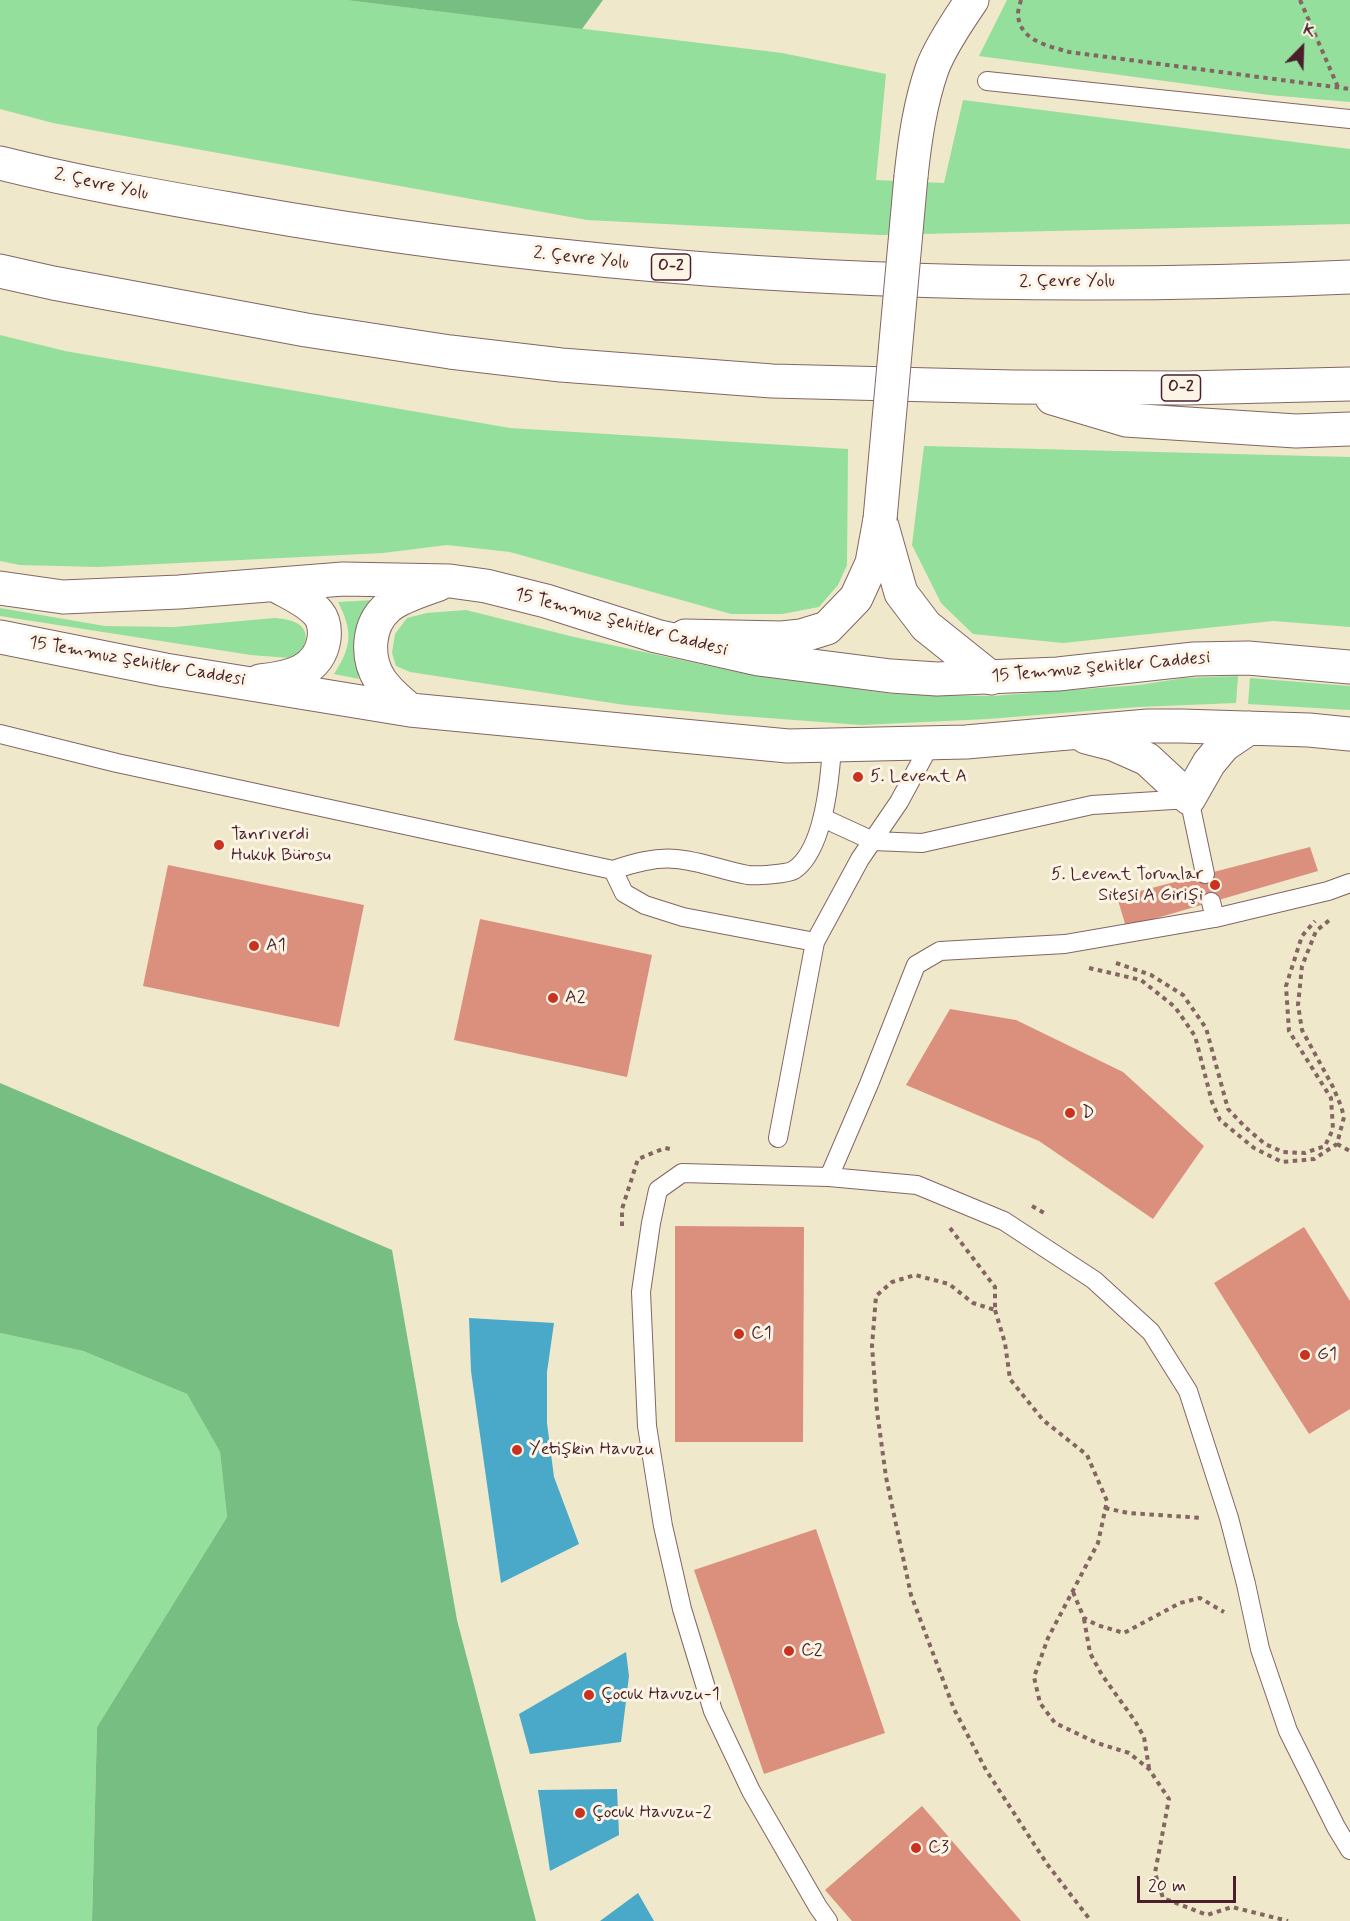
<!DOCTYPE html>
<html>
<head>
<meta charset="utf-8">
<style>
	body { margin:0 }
	#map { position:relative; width:1350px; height:1921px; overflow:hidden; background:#efe8ca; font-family:Mynerve,sans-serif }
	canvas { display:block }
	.north { position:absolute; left:1272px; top:18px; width:60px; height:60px; -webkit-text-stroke:4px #fcf5e5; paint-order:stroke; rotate:23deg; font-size:16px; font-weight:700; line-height:24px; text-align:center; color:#4a1f2b }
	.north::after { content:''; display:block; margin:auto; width:21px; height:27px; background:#4a1f2b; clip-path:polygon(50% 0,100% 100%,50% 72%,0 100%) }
	.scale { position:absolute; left:1137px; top:1876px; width:99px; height:27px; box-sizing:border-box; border:3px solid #4a1f2b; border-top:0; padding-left:8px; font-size:18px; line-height:21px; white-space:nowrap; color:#4a1f2b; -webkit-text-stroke:4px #fcf5e5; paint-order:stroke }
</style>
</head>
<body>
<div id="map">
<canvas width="1350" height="1921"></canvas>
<div class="north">K</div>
<div class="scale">20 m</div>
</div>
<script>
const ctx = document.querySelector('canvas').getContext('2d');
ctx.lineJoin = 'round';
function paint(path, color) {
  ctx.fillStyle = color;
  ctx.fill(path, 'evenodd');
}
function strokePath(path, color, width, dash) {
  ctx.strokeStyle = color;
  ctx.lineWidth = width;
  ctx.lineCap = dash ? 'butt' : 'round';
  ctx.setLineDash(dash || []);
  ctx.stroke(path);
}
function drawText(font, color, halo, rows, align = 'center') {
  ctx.font = font + ' Mynerve,sans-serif';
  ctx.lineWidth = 6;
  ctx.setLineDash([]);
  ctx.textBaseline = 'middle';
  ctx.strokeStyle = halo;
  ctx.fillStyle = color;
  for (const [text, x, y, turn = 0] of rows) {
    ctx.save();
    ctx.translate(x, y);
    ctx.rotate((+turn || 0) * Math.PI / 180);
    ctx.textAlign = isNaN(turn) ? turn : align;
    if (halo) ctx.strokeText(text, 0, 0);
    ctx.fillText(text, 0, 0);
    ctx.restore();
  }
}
paint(new Path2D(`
	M 0,0 L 346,0 L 782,53 L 886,74 L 876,180 L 944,183 L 963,100 L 1350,149 L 1350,224 L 880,235 L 587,220 L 53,123 L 0,109 Z
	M 1007,0 L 1350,0 L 1350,102 L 1269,95 L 979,56 Z
	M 0,335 L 65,351 L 510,428 L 848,449 L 847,565 L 838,585 L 819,607 L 782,614 L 731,614 L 510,552 L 447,545 L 383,553 L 98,567 L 20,565 L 0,561 Z
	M 924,446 L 1350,457 L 1350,627 L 1273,621 L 1063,643 L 973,634 L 941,603 L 912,545 Z
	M 374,600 L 356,660 L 359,679 L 334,674 C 352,647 353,631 338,602 Z
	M 0,608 L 105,626 L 174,627 L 275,618 C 299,620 314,628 301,653 L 289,658 L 251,655 L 0,616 Z
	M 466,610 L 574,637 L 742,673 L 893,694 L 992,696 L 1139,685 L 1184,678 L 1238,676 L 1236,703 L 1138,707 L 988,719 L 861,725 L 728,715 L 625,705 L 410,672 L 396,666 L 392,653 L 395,634 L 407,618 L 427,613 Z
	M 1250,678 L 1350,686 L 1350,710 L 1248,704 Z
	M 0,1333 L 83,1351 L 187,1394 L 220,1452 L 227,1517 L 97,1727 L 92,1921 L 0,1921 Z`), '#94df9b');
paint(new Path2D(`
	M 346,0 L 603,0 L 582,29 Z
	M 0,1083 L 392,1250 L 457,1620 L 536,1921 L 92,1921 L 97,1727 L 227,1517 L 220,1452 L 187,1394 L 83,1351 L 0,1333 Z`), '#77be83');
paint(new Path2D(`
	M 469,1318 L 554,1323 L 547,1372 L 547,1423 L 554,1477 L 579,1544 L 501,1583 L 471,1371 Z
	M 626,1652 L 629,1676 L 621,1742 L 530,1754 L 519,1714 Z
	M 617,1789 L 619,1835 L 550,1871 L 538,1790 Z
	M 638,1893 L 654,1921 L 600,1921 Z`), '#4aa8c8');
paint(new Path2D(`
	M 1310,847 L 1318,871 L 1126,927 L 1117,897 Z
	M 168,865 L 364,905 L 339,1027 L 143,986 Z
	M 480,919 L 652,955 L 627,1077 L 454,1040 Z
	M 950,1009 L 1016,1020 L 1123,1072 L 1204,1146 L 1153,1219 L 1039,1141 L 906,1085 Z
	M 675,1226 L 804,1227 L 803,1442 L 675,1442 Z
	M 1304,1227 L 1350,1301 L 1350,1409 L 1309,1434 L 1214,1283 Z
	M 816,1529 L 885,1733 L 764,1774 L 694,1570 Z
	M 922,1806 L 1021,1921 L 852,1921 L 825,1890 Z`), '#db8f7d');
const lane = new Path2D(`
	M 987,81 L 1350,119
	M 0,734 L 117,763 L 613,870 C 634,863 655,857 676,859 C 701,861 724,871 748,875 C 756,876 788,874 794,870 C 824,850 830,779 832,746
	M 1189,798 L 1205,874
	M 823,818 L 873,841 L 922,843 L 1092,805 L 1189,799
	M 613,870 L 624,893 L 645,905 L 683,917 L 815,942 L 860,859 L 899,802 L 931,743
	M 1215,918 L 1328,891 L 1350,883
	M 778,1138 L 815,942
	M 829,1177 L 869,1084 L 916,965 L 940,951 L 1065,944 L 1215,918 L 1211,902
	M 828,1921 L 818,1907 L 751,1791 L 713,1711 L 682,1609 L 663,1526 L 647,1426 L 641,1292 L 651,1223 L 658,1190 L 682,1173 L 829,1177 L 917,1185 L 1004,1221 L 1094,1280 L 1151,1332 L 1188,1391 L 1229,1518 L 1246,1584 L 1260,1649 L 1288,1731 L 1336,1827 L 1350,1850`);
const street = new Path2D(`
	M 911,176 C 915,139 920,104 932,69 C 940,47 959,19 972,0
	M 882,526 L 901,593 L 926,626 L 991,678
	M 685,636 L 782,638 L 801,636 L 827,628 L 856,598 L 872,563 L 880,519`);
const secondary = new Path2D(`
	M 0,588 L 63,597 L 179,592 L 343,579 L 450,581 L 486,586 L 546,601 L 656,636 L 758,659 L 891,676 L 937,679 L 1058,674 L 1194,659 L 1248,658 L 1350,667
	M 0,637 L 165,670 L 410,710 L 788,746 L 966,742 L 1148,726 L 1181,726 L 1309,730 L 1350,734
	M 260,681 C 289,678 319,672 324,639 C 325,630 324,620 318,613 C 307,600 289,593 275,585
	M 410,710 C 399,701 388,692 380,680 C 366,658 367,625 388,607 C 401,596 424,590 439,584
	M 1086,737 L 1113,744 L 1147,759 L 1189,798 L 1209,763 L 1224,745 L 1249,728`);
const highway = new Path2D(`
	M 0,163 C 79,183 161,197 241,211 C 607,276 979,294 1350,277
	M 0,271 L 53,283 L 306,330 L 450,352 L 561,365 L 772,381 L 1013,387 L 1185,388 L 1350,384
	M 1052,398 L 1126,420 L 1296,431 L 1350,429`);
strokePath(lane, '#846563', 20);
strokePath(street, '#846563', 35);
strokePath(secondary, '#846563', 35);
strokePath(highway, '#846563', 35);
strokePath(new Path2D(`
	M 1021,0 C 1020,4 1018,10 1018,14 C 1019,41 1049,46 1069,52 L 1350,89
	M 1300,0 L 1338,87
	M 1116,963 L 1151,975 L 1183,995 L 1206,1028 L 1228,1109 L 1245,1127 L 1265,1144 L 1283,1152 L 1305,1153 L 1325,1146 L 1333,1129 L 1331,1098 L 1289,1031 L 1286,986 L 1302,936 L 1315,921
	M 1089,968 L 1141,980 L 1175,1007 L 1195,1036 L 1212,1102 L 1220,1120 L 1254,1148 L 1282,1162 L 1314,1159 L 1337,1144 L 1344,1117 L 1341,1106 L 1333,1087 L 1302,1030 L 1298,1005 L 1302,966 L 1316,931 L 1332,918
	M 1337,1144 L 1350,1151
	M 1032,1206 L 1046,1214
	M 622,1226 L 622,1209 L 638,1159 L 665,1148 L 670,1149
	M 950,1228 L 995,1287 L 995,1310 L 973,1303 L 949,1284 L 915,1275 L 892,1282 L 876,1296 L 872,1346 L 877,1411 L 886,1477 L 911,1595 L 954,1709 L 986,1770 L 1047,1864 L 1091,1921
	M 995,1310 L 1005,1343 L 1010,1379 L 1043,1420 L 1087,1455 L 1107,1501 L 1098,1543 L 1048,1638 L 1034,1677 L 1040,1703 L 1055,1723 L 1097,1743 L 1129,1753 L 1149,1769 L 1169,1799 L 1155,1873 L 1163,1898 L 1207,1915 L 1232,1907 L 1288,1921
	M 1105,1508 L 1128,1513 L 1203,1518
	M 1073,1592 L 1084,1618 L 1097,1625 L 1124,1633 L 1180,1603 L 1200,1598 L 1224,1612
	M 1084,1619 L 1090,1653 L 1102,1675 L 1135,1721 L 1144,1737 L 1149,1768`), '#846563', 4, [4.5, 4.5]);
strokePath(lane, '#fff', 18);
strokePath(street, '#fff', 33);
strokePath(secondary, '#fff', 33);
strokePath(highway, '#fff', 33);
const streetBridge = new Path2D(`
	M 880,519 L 911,176`);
strokePath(streetBridge, '#846563', 35, []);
strokePath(streetBridge, '#fff', 33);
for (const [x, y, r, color] of [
	[858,777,6,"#c8321e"],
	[219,845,6,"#c8321e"],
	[1215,885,6,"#c8321e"],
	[254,946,6,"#c8321e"],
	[553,998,6,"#c8321e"],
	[1070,1113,6,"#c8321e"],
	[739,1334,6,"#c8321e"],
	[1305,1355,6,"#c8321e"],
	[517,1450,6,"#c8321e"],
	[789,1651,6,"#c8321e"],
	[589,1695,6,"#c8321e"],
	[580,1813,6,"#c8321e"],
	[916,1848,6,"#c8321e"]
]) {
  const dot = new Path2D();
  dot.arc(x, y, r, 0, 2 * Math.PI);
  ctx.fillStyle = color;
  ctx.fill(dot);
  strokePath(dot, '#fcf5e5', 2);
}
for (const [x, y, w] of [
	[671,267,39],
	[1181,388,39]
]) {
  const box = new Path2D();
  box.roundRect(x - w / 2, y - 13, w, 26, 4.5);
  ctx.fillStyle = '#fcf5e5';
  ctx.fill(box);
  strokePath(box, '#4a1f2b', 1.5);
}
drawText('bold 16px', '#4a1f2b', null, [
	["O-2",671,267],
	["O-2",1181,388]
]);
drawText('18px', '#4a1f2b', '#fcf5e5', [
	["2. Çevre Yolu",101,185,12],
	["2. Çevre Yolu",581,259,6],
	["2. Çevre Yolu",1067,282],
	["15 Temmuz Şehitler Caddesi",621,623,15],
	["15 Temmuz Şehitler Caddesi",137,662,10],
	["15 Temmuz Şehitler Caddesi",1101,668,-5]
]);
drawText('18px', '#4a1f2b', '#fcf5e5', [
	["5. Levent A",870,777],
	["Tanrıverdi",231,835],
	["Hukuk Bürosu",231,856],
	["5. Levent Torunlar",1203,875,"right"],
	["Sitesi A Girişi",1203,896,"right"],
	["A1",266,946],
	["A2",565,998],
	["D",1082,1113],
	["C1",751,1334],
	["G1",1317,1355],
	["Yetişkin Havuzu",529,1450],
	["C2",801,1651],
	["Çocuk Havuzu-1",601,1695],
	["Çocuk Havuzu-2",592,1813],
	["C3",928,1848]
], 'left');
</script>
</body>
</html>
